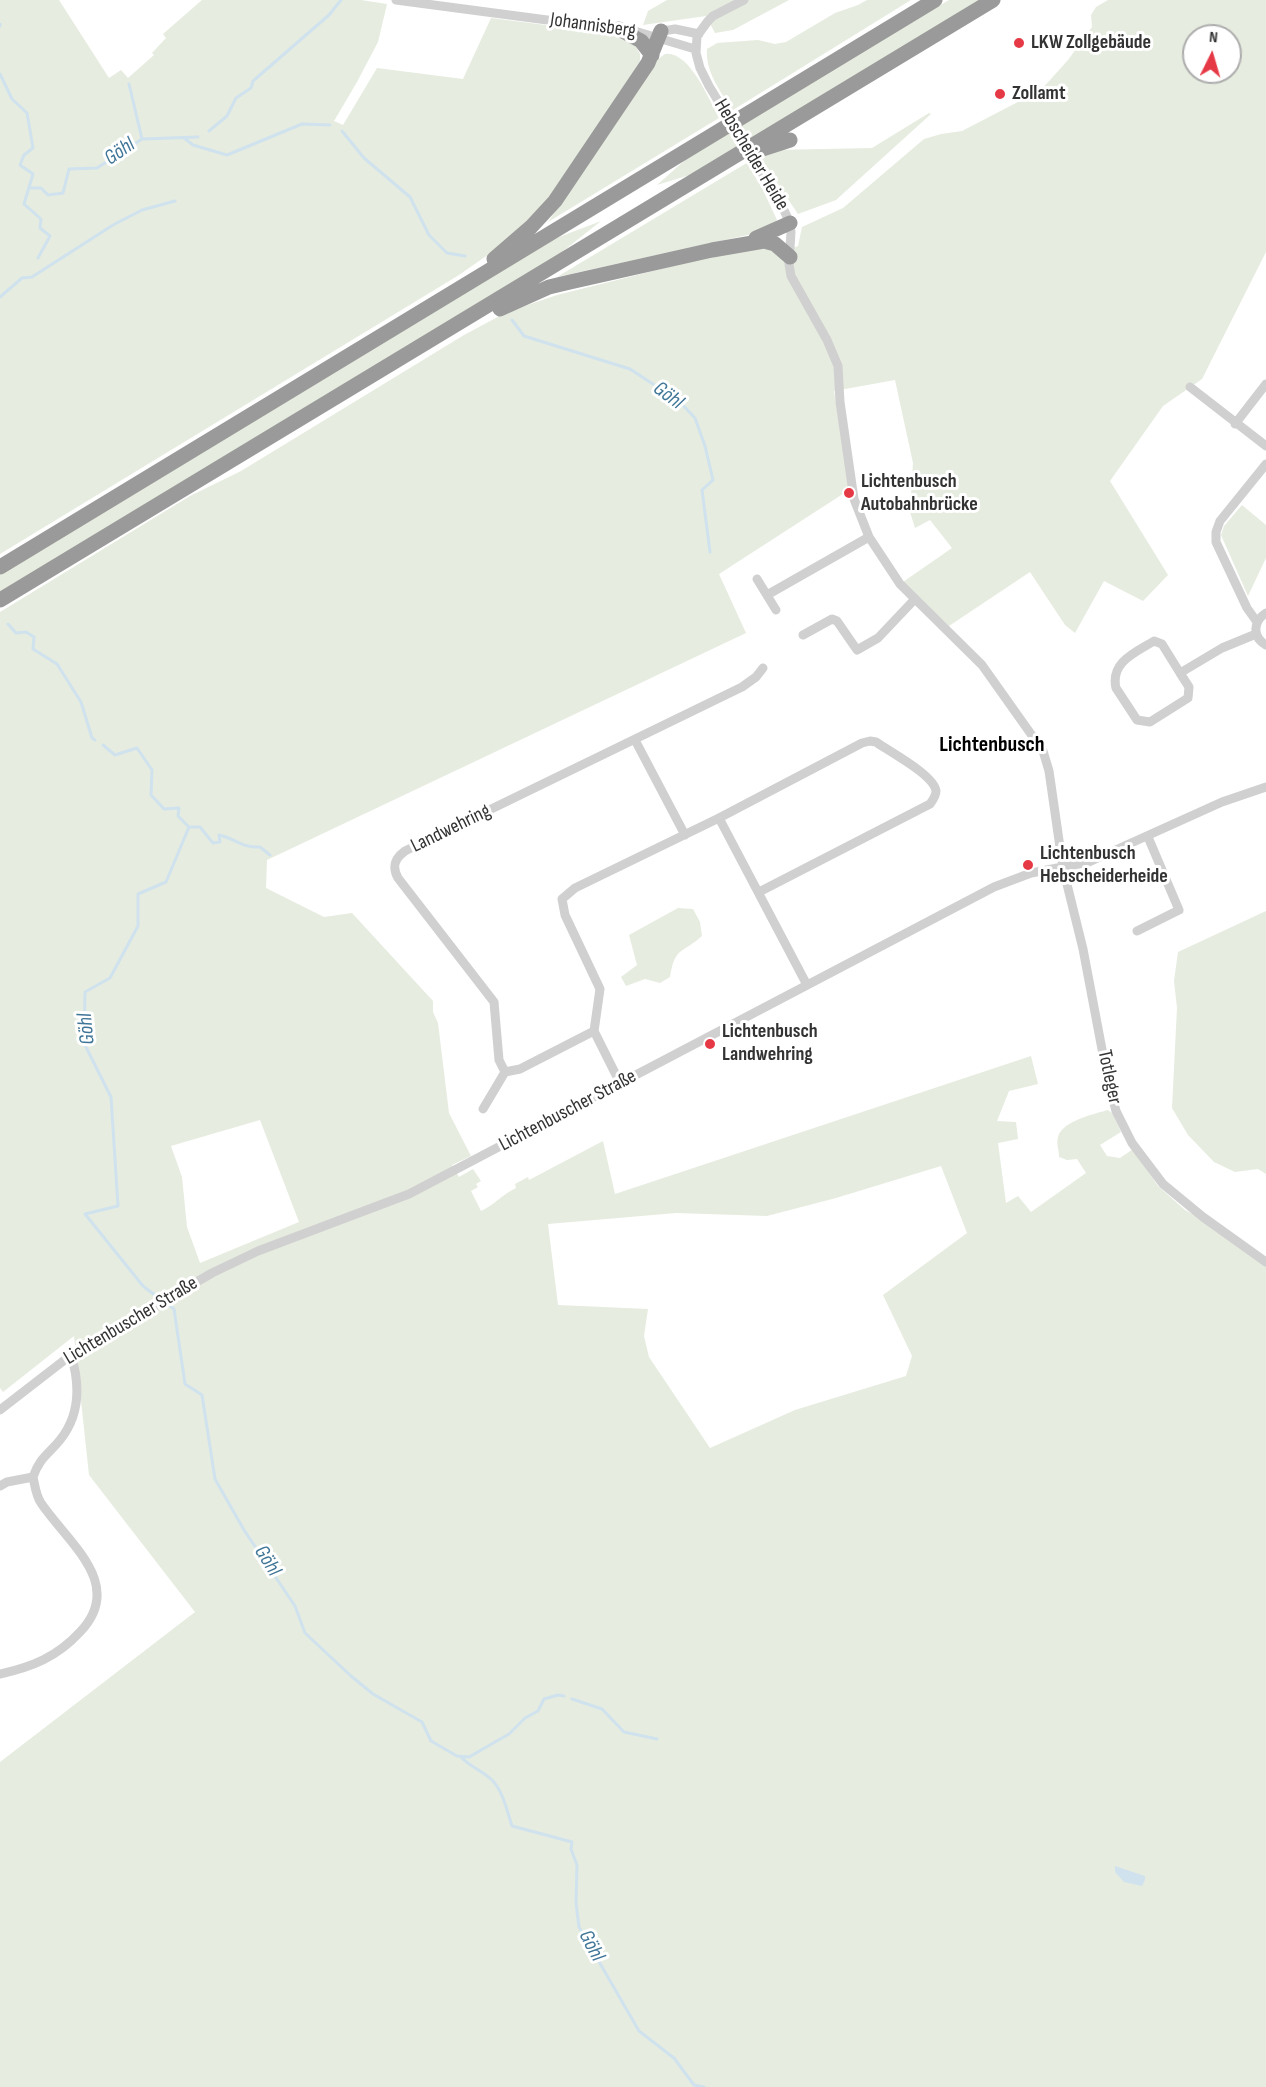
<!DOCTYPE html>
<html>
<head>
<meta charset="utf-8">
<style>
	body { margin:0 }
	#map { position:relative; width:1266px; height:2087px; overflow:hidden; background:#fff; font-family:"Sofia Sans Condensed",sans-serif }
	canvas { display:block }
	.north { position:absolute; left:1182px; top:24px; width:60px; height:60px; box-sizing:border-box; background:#fff; border:2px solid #adadad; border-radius:50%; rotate:5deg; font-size:16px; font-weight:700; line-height:24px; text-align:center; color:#333 }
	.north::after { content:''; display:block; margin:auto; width:21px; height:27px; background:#e63946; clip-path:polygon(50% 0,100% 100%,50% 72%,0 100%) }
</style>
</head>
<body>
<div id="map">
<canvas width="1266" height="2087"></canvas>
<div class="north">N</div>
</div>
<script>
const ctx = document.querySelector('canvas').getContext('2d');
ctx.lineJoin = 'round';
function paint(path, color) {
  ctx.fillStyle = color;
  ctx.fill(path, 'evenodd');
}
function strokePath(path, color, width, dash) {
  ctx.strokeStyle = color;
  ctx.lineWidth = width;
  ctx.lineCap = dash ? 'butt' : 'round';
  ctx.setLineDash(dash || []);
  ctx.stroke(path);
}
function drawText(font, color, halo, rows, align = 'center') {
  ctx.font = font + ' "Sofia Sans Condensed",sans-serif';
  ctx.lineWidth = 6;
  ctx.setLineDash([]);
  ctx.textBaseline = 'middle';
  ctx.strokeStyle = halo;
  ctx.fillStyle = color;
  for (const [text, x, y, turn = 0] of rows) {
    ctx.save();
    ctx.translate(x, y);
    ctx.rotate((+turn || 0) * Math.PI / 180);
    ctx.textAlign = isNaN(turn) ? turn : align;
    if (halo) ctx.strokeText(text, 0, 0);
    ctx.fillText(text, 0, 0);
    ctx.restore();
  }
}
paint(new Path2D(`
	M 0,0 L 59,0 L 109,78 L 121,70 L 128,78 L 154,55 L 152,53 L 166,38 L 163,34 L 202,0 L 361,0 L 387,4 L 378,42 L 357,82 L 334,121 L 343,125 L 377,68 L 463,79 L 491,18 L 616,34 L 636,47 L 640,54 L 640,61 L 560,185 L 512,238 L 459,275 L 0,554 Z
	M 667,0 L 789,0 L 733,30 L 715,33 L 706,16 L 643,25 L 648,11 Z
	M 867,0 L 911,0 L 733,110 C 721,93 705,71 707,49 L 717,43 L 758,40 L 775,44 L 786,42 L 835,13 L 858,5 Z
	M 949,0 L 984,0 L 693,174 L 657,185 L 692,154 Z
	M 1108,0 L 1266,0 L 1266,252 L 1202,379 L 1163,406 L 1110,481 L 1168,575 L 1143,601 L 1104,581 L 1075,633 L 1065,625 L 1030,572 L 949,626 L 903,582 L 952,548 L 930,520 L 915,528 L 910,512 L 913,463 L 895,380 L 834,391 L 849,490 L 719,574 L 746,633 L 267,860 L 266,888 L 324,917 L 352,913 L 433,1001 L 433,1012 L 438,1023 L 449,1113 L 471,1156 L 452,1165 L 459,1177 L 473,1169 L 481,1181 L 476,1184 L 478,1187 L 471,1191 L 481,1211 C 494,1205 503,1194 516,1188 L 515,1184 L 528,1177 L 529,1180 L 603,1141 L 615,1194 L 1031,1056 L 1038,1084 L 1009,1091 L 997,1121 L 1016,1122 L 1018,1139 L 998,1143 L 1006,1203 L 1018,1196 L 1031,1212 L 1086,1173 L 1077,1159 L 1067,1160 L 1059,1157 C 1059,1150 1056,1143 1058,1137 C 1062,1121 1094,1114 1108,1110 L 1113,1114 L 1121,1132 L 1100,1145 L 1107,1156 L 1120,1158 L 1133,1149 L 1158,1186 L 1185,1210 L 1202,1219 L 1266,1265 L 1266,2087 L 0,2087 L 0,1762 L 195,1612 L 89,1475 L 74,1336 L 3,1392 L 0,1388 L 0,612 L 190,496 L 241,471 L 464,335 L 507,312 L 557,295 L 757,245 L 779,253 L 798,246 L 802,227 L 843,208 L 924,139 L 941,134 L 962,131 L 1041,90 L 1068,60 L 1092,27 L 1091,15 L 1096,7 ZM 1194,36 L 1230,36 L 1230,72 L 1194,72 ZM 260,1120 L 299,1222 L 200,1263 L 187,1227 L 182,1177 L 171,1146 ZM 941,1166 L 967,1233 L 883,1295 L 912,1356 L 906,1376 L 795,1410 L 710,1448 L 649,1357 L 644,1336 L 648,1309 L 558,1305 L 548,1224 L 676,1213 L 767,1216 L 836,1198 Z
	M 665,54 C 690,51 709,100 719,118 L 548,222 L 658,59 Z
	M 929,113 L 931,114 L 836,200 L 798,214 L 759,156 L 747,163 L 763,190 L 777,220 L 774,225 L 761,232 L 557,277 L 760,155 L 774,150 L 872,148 Z
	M 601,221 L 552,260 L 0,594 L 0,573 L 554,239 Z
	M 1242,505 L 1266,525 L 1266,558 L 1248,596 L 1221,535 L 1224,526 Z
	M 678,908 L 693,909 L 700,922 L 702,936 C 682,954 675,946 670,977 L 660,983 L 645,979 L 626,986 L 621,977 L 637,965 L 629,935 Z
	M 1266,911 L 1266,1174 L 1258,1169 L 1235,1172 L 1214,1162 L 1188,1135 L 1172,1108 L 1177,1008 L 1174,981 L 1178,952 Z`), '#e6ecdf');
paint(new Path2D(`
	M 1115,1866 L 1145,1876 L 1145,1880 L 1142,1886 L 1124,1882 L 1115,1872 Z`), '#cfe2ee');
strokePath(new Path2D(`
	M 0,24 L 0,26
	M 0,74 L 12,99 L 27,113 L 33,148 L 24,155 L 20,165 L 33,174 L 24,204 L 41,219 L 40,228 L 50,236 L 38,258
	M 209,131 L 227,116 L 236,98 L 251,88 L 253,81 L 329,15 L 341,0
	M 342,131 L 364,158 L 410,197 L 429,235 L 447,253 L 465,256
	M 184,138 L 193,145 L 227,155 L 302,124 L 330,125
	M 142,139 L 198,137
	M 30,188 L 41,188 L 48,195 L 63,193 L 69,169 L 97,168 L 142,139 L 129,84
	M 0,297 L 22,278 L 32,277 L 113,225 L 142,210 L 175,201
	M 512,320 L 524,336 L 630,369 L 679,401 L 695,418 L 705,446 L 713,480 L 702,490 L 710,552
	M 8,624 L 16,633 L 26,632 L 34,637 L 33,649 L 57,664 L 81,702 L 92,738 L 95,740
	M 103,745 L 115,755 L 137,748 L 152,770 L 151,795 L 164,809 L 179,808 L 178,816 L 189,827 L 166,882 L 138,894 L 138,926 L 110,978 L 85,992 L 84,1043 L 111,1097 L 118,1206 L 85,1214 L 143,1286 L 156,1296
	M 189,827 L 200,827 L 213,843 L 220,842 L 219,835 C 236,839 242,848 260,847 L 270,855
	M 170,1306 L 174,1309 L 185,1384 L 202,1395 L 215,1479 L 244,1530 L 295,1606 L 305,1633 L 351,1676 L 373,1694 L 422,1722 L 431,1741 L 457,1756 L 469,1757 L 509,1734 L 525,1718 L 538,1711 L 544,1699 L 558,1695 L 564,1696
	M 572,1699 L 602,1709 L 624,1732 L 657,1739
	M 461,1757 C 470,1767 483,1771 492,1780 C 503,1791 507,1811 512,1826 L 572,1842 L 571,1849 L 577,1865 L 576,1903 L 579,1927 L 639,2031 L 674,2058 L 694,2085 L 704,2087`), '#cfe2ee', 3);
strokePath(new Path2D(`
	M 396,0 L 638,32 L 695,49
	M 744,0 L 713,16 L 708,21 L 697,36 L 696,53 L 700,68 L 709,86 L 782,206 L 790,223 L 791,232 L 789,264 L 791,276 L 827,340 L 838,366 L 840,402 L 854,499 L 869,537 L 900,584 L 982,665 L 1043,751 L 1049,771 L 1063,868 L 1083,949 L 1108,1081 L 1116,1111 L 1132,1143 L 1163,1184 L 1203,1217 L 1266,1262
	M 657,32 L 675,29 L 699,34
	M 1190,387 L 1266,446
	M 1235,424 L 1266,384
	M 757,579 L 776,610
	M 767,595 L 869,537
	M 1266,613 C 1253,621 1252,637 1266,645
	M 1257,622 L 1247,608 L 1216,542 L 1216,532 L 1220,521 L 1266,464
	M 803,635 L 832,619 L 837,621 L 857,650 L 878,638 L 914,600
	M 1180,673 L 1189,687 L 1188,698 L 1150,722 L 1137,720 L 1116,688 C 1110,662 1136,652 1154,641 L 1162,644 L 1180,673 L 1222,648 L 1256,634
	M 635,740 L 685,835
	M 719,818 L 807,985
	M 1137,931 L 1179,910 L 1148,837
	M 505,1072 L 499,1060 L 494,1002 L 398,878 C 392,867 394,859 405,851 L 742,687 L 756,677 L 763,668
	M 620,1083 L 594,1031 L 600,989 L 565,915 L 562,899 L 575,888 L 719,818 L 862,743 L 870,741 L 876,742 C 890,752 934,775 936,791 C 936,796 933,800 930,804 L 759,892
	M 483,1109 L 505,1072 L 520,1069 L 594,1031
	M 0,1410 L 71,1355 L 212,1273 L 258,1251 L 409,1194 L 994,887 L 1031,873 L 1089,862 L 1222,802 L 1266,787
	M 0,1486 L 7,1482 L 33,1477 C 40,1457 48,1455 60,1440 C 80,1415 80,1384 71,1355
	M 0,1674 C 32,1667 57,1657 80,1632 C 126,1584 68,1543 41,1503 C 36,1496 35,1486 33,1477`), '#d0d0d0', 9);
strokePath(new Path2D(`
	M 619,29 L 641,41 L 652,55
	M 756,151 L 790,140
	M 756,238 L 790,223
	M 494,259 L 531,227 L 555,201 L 648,63 L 661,31
	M 500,309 L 549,287 L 570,282 L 712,250 L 764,241 L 775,244 L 790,257
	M 0,567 L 935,0
	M 0,600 L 993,0`), '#9a9a9a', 15);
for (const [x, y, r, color] of [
	[1019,43,6,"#e63946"],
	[1000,94,6,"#e63946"],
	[849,493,6,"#e63946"],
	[1028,865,6,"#e63946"],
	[710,1044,6,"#e63946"]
]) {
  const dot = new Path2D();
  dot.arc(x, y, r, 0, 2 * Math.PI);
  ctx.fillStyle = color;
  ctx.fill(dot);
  strokePath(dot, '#fff', 2);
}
drawText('20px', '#333', '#fff', [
	["Johannisberg",593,26,8],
	["Hebscheider Heide",751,155,59],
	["Landwehring",451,829,-26],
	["Totleger",1109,1077,78],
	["Lichtenbuscher Straße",568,1111,-28],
	["Lichtenbuscher Straße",131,1321,-31]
]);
drawText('bold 20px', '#333', '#fff', [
	["LKW Zollgebäude",1031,43],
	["Zollamt",1012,94],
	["Lichtenbusch",861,482],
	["Autobahnbrücke",861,505],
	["Lichtenbusch",1040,854],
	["Hebscheiderheide",1040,877],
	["Lichtenbusch",722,1032],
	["Landwehring",722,1055]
], 'left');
drawText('italic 21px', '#3f7597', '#fff', [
	["Göhl",120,152,-34],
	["Göhl",668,396,37],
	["Göhl",87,1029,-96],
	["Göhl",267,1561,58],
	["Göhl",591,1946,62]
]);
drawText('bold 22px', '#000', '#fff', [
	["Lichtenbusch",992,745]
]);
</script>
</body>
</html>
